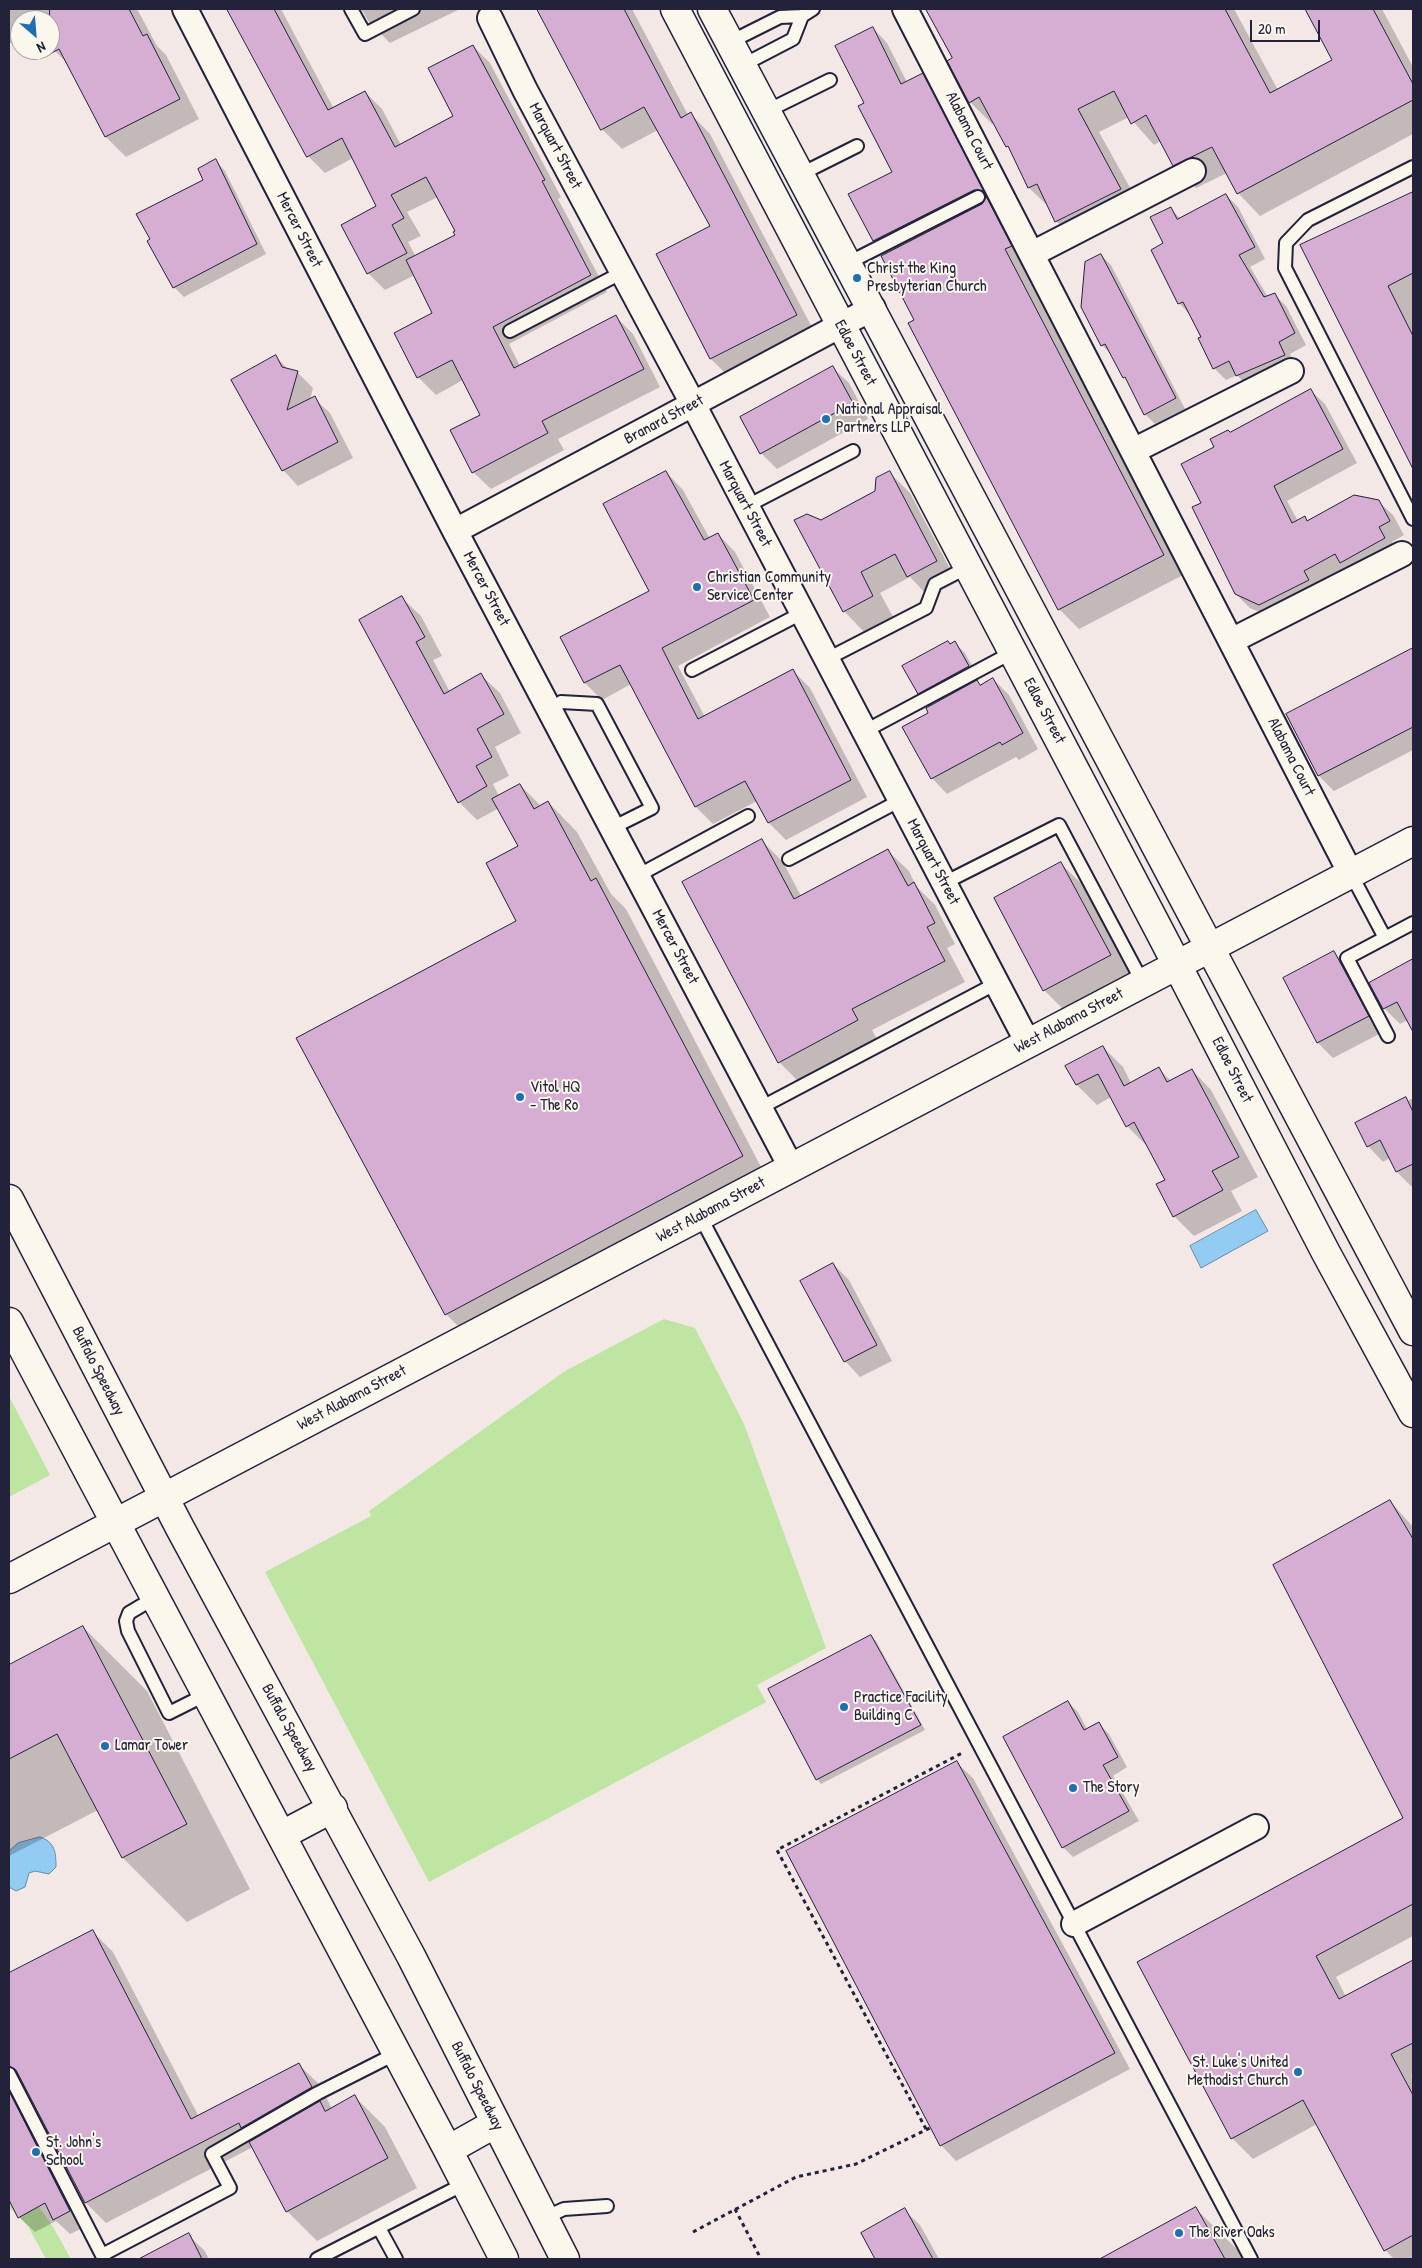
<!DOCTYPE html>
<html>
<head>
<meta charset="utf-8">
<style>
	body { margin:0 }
	#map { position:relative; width:1422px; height:2268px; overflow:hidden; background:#f4e8e7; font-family:"Patrick Hand",sans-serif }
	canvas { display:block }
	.frame { position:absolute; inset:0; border:10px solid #22223b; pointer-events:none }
	.north { position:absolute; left:10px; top:10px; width:50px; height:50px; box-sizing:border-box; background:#fbf7ec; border:1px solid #a4a2a5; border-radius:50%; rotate:153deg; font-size:14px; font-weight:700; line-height:20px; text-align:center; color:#22223b }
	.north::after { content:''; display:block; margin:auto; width:18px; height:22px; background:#1f6fb2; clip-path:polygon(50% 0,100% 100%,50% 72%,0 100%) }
	.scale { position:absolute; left:1250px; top:20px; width:70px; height:22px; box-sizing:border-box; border:2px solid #22223b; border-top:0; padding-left:6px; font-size:15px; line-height:18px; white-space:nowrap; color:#22223b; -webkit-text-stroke:4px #fbf7ec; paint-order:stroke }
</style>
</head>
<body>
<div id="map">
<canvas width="1422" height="2268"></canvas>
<div class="frame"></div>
<div class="north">N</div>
<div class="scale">20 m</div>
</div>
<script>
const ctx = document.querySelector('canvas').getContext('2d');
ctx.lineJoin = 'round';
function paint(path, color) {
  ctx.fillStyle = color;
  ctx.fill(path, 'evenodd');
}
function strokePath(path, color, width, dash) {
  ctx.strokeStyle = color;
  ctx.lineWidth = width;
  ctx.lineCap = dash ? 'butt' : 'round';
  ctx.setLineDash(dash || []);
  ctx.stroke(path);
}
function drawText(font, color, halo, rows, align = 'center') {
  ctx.font = font + ' "Patrick Hand",sans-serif';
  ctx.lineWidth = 4;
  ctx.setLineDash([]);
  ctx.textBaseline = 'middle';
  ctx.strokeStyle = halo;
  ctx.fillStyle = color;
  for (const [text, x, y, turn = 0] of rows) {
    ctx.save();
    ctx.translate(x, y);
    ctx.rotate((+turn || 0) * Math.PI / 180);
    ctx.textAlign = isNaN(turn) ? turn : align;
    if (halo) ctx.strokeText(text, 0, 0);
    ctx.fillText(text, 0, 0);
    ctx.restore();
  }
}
paint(new Path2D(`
	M 664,1319 L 695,1328 L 744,1424 L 826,1648 L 757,1685 L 766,1702 L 429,1882 L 265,1572 L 371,1516 L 369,1511 L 565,1371 Z
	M 9,1396 L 50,1475 L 9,1497 Z
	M 9,2181 C 40,2200 54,2228 71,2259 L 46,2259 L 28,2226 L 9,2207 Z`), '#bee5a1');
const water = new Path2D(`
	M 1256,1210 L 1268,1231 L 1201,1268 L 1190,1246 Z
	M 40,1837 C 55,1842 56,1852 56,1867 L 49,1874 L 35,1871 L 29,1873 L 25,1887 L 16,1891 L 9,1887 L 9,1851 L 18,1843 Z`);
paint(water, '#93ccf2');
strokePath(water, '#6688a9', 1);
paint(new Path2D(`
	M 9,9 L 137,9 L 157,46 L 166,55 L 199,119 L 126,157 L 106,137 L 68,64 L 55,51 L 50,41 L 50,20 L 20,20 L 20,38 L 9,44 Z
	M 229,9 L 281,9 L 334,109 L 365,92 L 382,109 L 401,145 L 455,117 L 473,46 L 490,63 L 561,197 L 558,199 L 607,292 L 509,344 L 520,366 L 616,317 L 633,334 L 660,387 L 558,439 L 564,450 L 491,489 L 473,472 L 481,416 L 463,380 L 436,395 L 418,377 L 396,334 L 434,314 L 415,275 L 385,290 L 368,273 L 342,225 L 378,207 L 353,158 L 325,173 L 308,156 ZM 438,197 L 457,232 L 457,236 L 416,257 L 408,242 L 421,236 L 407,212 Z
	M 361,9 L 460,9 L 390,43 L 369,22 Z
	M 542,9 L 632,9 L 688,115 L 691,114 L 710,134 L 816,335 L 731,379 L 711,359 L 711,227 L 658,130 L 622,149 L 602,129 L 539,10 Z
	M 927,9 L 1234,9 L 1278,90 L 1334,60 L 1306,9 L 1382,9 L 1413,67 L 1413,134 L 1260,216 L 1238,193 L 1227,173 L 1196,188 L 1174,165 L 1161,141 L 1154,145 L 1129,117 L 1099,132 L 1143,211 L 1079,244 L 1056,221 L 1050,208 L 1029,188 L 1012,152 L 994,123 L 992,124 L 970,102 L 953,59 Z
	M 873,28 L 887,43 L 907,82 L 922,75 L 937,90 L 1031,266 L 1024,270 L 1183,575 L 1079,629 L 1059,609 L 916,320 L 887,254 L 874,240 L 894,172 L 866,104 Z
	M 216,161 L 225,171 L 266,254 L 184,297 L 174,287 L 152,240 L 205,180 Z
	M 1413,193 L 1413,466 L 1301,245 Z
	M 1226,195 L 1238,207 L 1265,259 L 1250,267 L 1268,297 L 1274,294 L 1286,306 L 1306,345 L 1290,354 L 1295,367 L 1249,388 L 1237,375 L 1226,380 L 1214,368 L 1191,316 L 1179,303 L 1165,243 L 1171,209 L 1181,219 Z
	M 1101,255 L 1111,265 L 1185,409 L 1155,424 L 1145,414 L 1112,355 L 1102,345 Z
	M 276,357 L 289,370 L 297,372 L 313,388 L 310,400 L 314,398 L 330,413 L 353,458 L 298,486 L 283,470 Z
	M 833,368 L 849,383 L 868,419 L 777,469 L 761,453 Z
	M 1310,390 L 1325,404 L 1357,463 L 1287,501 L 1298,521 L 1305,517 L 1309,522 L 1378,501 L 1393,515 L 1404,535 L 1392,542 L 1398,552 L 1274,618 L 1250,608 L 1236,594 L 1202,503 L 1216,447 L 1230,433 Z
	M 666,472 L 683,490 L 710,539 L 718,534 L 735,552 L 770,617 L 678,666 L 705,717 L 793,671 L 810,688 L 867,797 L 786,840 L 769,823 L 757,801 L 713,824 L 696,807 L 631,684 L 602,700 L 585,683 L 562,638 L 651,592 Z
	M 889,472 L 910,493 L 957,582 L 929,597 L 910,577 L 880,593 L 893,617 L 864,632 L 844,611 L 821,521 L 876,492 Z
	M 402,598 L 421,616 L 442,656 L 433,660 L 450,692 L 481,675 L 500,693 L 521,733 L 495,747 L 509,776 L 493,784 L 499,796 L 520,785 L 541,806 L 548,802 L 577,832 L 611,894 L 626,909 L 771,1186 L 476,1344 L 446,1314 L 518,921 L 519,847 L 499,808 L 477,820 L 459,802 Z
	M 955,643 L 965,653 L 978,677 L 929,703 L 919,693 L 951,645 Z
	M 1413,650 L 1413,750 L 1334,791 L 1319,776 L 1287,715 Z
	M 993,679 L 1009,695 L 1038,749 L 1019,760 L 1016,757 L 947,794 L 932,778 L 981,686 Z
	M 762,841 L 783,862 L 801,896 L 888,851 L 909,871 L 916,886 L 935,905 L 955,944 L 947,948 L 965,982 L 872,1030 L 878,1041 L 800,1083 L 779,1062 Z
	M 1061,864 L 1082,884 L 1131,976 L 1065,1011 L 1044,990 Z
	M 1334,953 L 1350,968 L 1383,1032 L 1333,1058 L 1318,1043 Z
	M 1413,961 L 1413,1030 L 1408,1020 L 1400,1024 L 1384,1008 L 1371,984 Z
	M 1103,1047 L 1123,1067 L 1131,1083 L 1159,1069 L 1171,1081 L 1192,1070 L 1211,1090 L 1258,1177 L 1231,1191 L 1242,1211 L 1194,1236 L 1174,1216 L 1167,1180 L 1147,1146 L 1127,1126 L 1111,1097 L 1097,1105 L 1077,1085 L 1067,1067 Z
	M 1413,1098 L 1413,1187 L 1412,1187 L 1397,1172 L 1390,1158 L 1383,1162 L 1368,1146 L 1408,1101 Z
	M 833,1264 L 849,1280 L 892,1361 L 860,1377 L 845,1361 Z
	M 1390,1501 L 1413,1527 L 1413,1936 L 1336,1977 L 1346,1997 L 1413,1961 L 1413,2074 L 1411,2075 L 1413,2079 L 1413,2259 L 1394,2259 L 1385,2250 L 1317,2124 L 1253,2159 L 1232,2138 L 1138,1963 L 1405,1819 Z
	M 83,1627 L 147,1691 L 250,1889 L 187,1922 L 123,1858 L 98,1810 L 9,1856 L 9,1666 Z
	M 871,1636 L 876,1641 L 925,1730 L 821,1784 L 817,1779 Z
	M 1068,1702 L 1078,1712 L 1087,1729 L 1098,1723 L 1109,1734 L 1127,1767 L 1113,1776 L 1139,1821 L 1073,1857 L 1063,1847 Z
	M 957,1763 L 973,1778 L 1130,2069 L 956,2161 L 941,2145 Z
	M 92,1931 L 113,1952 L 199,2117 L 299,2065 L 320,2085 L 332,2109 L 355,2097 L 385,2127 L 417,2188 L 317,2241 L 287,2211 L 253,2147 L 106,2223 L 86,2203 L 9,2040 L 9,1974 Z
	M 9,2080 L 85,2227 L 70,2234 L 56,2221 L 35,2232 L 19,2217 L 9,2197 Z
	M 1196,2209 L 1247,2259 L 1102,2259 Z
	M 904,2210 L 920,2225 L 939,2259 L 877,2259 L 862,2233 Z
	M 188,2235 L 204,2250 L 209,2259 L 142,2259 Z`), '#0003');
const building = new Path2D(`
	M 50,9 L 129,9 L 143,36 L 147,34 L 180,99 L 105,137 L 59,49 L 50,54 Z
	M 227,9 L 274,9 L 328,110 L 365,91 L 395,147 L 453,116 L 428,68 L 473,45 L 545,180 L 542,181 L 591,275 L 493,327 L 514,368 L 616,315 L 644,369 L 542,421 L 548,433 L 472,473 L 450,430 L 480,415 L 452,360 L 417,378 L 394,333 L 432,313 L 406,260 L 455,235 L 453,232 L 455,231 L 426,177 L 391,195 L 404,218 L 392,225 L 407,253 L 367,274 L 341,225 L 376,206 L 342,138 L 307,157 Z
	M 537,9 L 624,9 L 681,118 L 691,112 L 797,315 L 710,359 L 656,254 L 710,226 L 644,107 L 601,130 Z
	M 926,9 L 1225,9 L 1270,93 L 1332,60 L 1305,9 L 1373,9 L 1413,84 L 1413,100 L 1237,194 L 1212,147 L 1173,166 L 1146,115 L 1131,124 L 1114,91 L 1078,109 L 1121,189 L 1055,222 L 1037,184 L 1028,188 L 1008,146 L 1006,147 L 979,97 L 969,103 L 947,61 L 952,58 Z
	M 873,27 L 901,84 L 923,73 L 984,191 L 974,190 L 873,241 L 848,194 L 892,172 L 858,106 L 864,103 L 835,46 Z
	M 216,159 L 257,244 L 173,288 L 147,241 L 150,239 L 136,214 L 203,180 L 198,169 Z
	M 1413,192 L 1413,273 L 1388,286 L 1413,336 L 1413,469 L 1300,245 Z
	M 1226,194 L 1255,247 L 1239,255 L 1264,297 L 1275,293 L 1295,333 L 1279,342 L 1285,355 L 1236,376 L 1229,361 L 1213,369 L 1198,338 L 1201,337 L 1183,302 L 1178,304 L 1151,250 L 1163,243 L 1150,217 L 1171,207 L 1177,219 Z
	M 986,196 L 1012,246 L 1005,249 L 1164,555 L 1058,610 L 908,323 L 914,320 L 881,256 L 982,204 Z
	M 1101,254 L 1176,398 L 1144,415 L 1125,377 L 1123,378 L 1105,344 L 1101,346 L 1081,307 L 1085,262 Z
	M 276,355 L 282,367 L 298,371 L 287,410 L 315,396 L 338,442 L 282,471 L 231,380 Z
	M 833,366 L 853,403 L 760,454 L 740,417 Z
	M 1311,389 L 1343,449 L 1274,486 L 1292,523 L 1305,516 L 1307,521 L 1354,495 L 1379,500 L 1390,521 L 1379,527 L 1385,538 L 1340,563 L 1335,554 L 1304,571 L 1309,580 L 1259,605 L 1235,594 L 1192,507 L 1201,503 L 1181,464 L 1214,447 L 1210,439 L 1228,430 L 1230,432 Z
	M 666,471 L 704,540 L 718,533 L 754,600 L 662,648 L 698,719 L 793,669 L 851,780 L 768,823 L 745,781 L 695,807 L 620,665 L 584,683 L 560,637 L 649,591 L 603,504 Z
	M 890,471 L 937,561 L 907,577 L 895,554 L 861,572 L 873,596 L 843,612 L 794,520 L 807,514 L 821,520 L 875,491 L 876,478 Z
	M 402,596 L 425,637 L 416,642 L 444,694 L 481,673 L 504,714 L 477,729 L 492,757 L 476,766 L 487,786 L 458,803 L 359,620 Z
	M 948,641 L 950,644 L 955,641 L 969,666 L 918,694 L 902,666 Z
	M 1413,648 L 1413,727 L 1318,776 L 1286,714 Z
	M 993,678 L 1023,733 L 1002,745 L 1000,742 L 931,779 L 902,727 L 928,713 L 926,708 L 977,680 L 980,685 Z
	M 520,784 L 534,809 L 548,801 L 591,881 L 596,878 L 743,1156 L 445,1315 L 296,1038 L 516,921 L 486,863 L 518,846 L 492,799 Z
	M 762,839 L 794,899 L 888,849 L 908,886 L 914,882 L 935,923 L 927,927 L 945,961 L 852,1009 L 858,1020 L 778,1063 L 682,882 Z
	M 1061,862 L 1111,955 L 1043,991 L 994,898 Z
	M 1334,951 L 1369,1016 L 1317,1043 L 1283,978 Z
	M 1413,959 L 1413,1032 L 1397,1002 L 1383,1009 L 1369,983 Z
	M 1103,1046 L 1124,1086 L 1159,1067 L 1167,1082 L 1192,1069 L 1239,1157 L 1212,1171 L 1223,1190 L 1173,1217 L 1156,1184 L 1165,1180 L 1134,1122 L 1126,1127 L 1098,1074 L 1076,1085 L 1065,1066 Z
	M 1406,1097 L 1413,1112 L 1413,1164 L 1396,1172 L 1380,1140 L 1367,1147 L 1355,1123 Z
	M 833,1263 L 877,1345 L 844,1362 L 800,1281 Z
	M 1390,1500 L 1413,1539 L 1413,1904 L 1316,1956 L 1339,1999 L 1413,1960 L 1413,2043 L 1391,2054 L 1413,2095 L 1413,2235 L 1384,2251 L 1303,2100 L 1231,2139 L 1137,1962 L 1403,1818 L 1273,1565 Z
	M 83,1626 L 187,1824 L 122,1858 L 57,1734 L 9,1759 L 9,1665 Z
	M 871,1635 L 921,1725 L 816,1780 L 768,1689 Z
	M 1068,1701 L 1084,1730 L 1099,1722 L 1118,1757 L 1103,1765 L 1129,1811 L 1062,1848 L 1003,1737 Z
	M 957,1761 L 1115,2053 L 940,2146 L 786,1851 Z
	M 93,1930 L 191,2119 L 299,2063 L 312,2087 L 241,2128 L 239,2123 L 85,2203 L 16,2070 L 9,2066 L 9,1973 Z
	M 9,2091 L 70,2211 L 53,2220 L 45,2203 L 18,2218 L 9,2200 Z
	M 355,2095 L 388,2158 L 286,2212 L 249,2142 L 320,2101 L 325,2111 Z
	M 1196,2207 L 1225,2259 L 1100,2259 Z
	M 905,2208 L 933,2259 L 875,2259 L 861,2233 Z
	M 189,2233 L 202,2259 L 139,2259 Z`);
paint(building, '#d6add3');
strokePath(building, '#22223b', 1);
const lane = new Path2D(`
	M 351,9 L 365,34 L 413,9
	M 802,16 L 813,9
	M 730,42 L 780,17 L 802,16 L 793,39 L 743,65
	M 767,111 L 830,80
	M 1413,167 L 1308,220 L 1286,243 L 1285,268 L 1413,519
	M 801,174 L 857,146
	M 848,263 L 978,197
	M 510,331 L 623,272
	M 747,506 L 853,451
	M 827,659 L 926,608 L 935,584 L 968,567
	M 692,670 L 802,613
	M 550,710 L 561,702 L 597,704 L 652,808 L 612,828
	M 865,731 L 1013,652
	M 789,859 L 901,800
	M 1351,874 L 1385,938
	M 637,876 L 748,816
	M 944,883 L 1059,825 L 1143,983
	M 1388,1036 L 1347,958 L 1413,923
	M 760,1108 L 997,983
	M 700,1216 L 1251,2259
	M 156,1597 L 129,1613 L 126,1621 L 128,1631 L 169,1713 L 207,1694
	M 9,2074 L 104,2259
	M 544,2218 L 564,2209 L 607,2206
	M 379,2228 L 396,2259
	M 102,2255 L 230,2188 L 212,2154 L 318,2093 L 397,2053
	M 317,2259 L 466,2183`);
const street = new Path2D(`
	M 185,9 L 455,531 L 791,1167
	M 905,9 L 1351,874
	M 490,18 L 525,90 L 693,404 L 1028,1043
	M 1032,254 L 1193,171
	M 1133,451 L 1291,371
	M 455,531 L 873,308
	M 1231,641 L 1402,554
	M 1074,1924 L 1256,1827`);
const secondary = new Path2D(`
	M 675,9 L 1161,934 L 1325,1251 L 1413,1413
	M 712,9 L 1413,1331
	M 9,1199 L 180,1528 L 411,1956 L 565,2259
	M 9,1322 L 448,2150 L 504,2259
	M 9,1579 L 1413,841
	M 282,1835 L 333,1808
	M 448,2150 L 496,2123`);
strokePath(lane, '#22223b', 16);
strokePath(street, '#22223b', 28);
strokePath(secondary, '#22223b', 31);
strokePath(new Path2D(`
	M 926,2129 L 777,1850 L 964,1752
	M 735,2209 L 761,2259
	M 693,2232 L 796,2177 L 856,2164 L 930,2128`), '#22223b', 3, [4, 4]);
strokePath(lane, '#fbf7ec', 12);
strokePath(street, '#fbf7ec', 24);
strokePath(secondary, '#fbf7ec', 28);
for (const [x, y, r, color] of [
	[857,278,5,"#1f6fb2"],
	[826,419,5,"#1f6fb2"],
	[697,587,5,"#1f6fb2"],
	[520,1097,5,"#1f6fb2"],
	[844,1707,5,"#1f6fb2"],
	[105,1746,5,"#1f6fb2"],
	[1073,1788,5,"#1f6fb2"],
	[1298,2072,5,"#1f6fb2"],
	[36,2152,5,"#1f6fb2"],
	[1179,2233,5,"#1f6fb2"]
]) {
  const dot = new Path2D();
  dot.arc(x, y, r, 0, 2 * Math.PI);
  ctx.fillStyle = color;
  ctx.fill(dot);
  strokePath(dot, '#fbf7ec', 2);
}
drawText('16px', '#22223b', '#fbf7ec', [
	["Alabama Court",969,131,63],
	["Marquart Street",555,146,62],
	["Mercer Street",299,230,63],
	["Edloe Street",855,353,62],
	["Branard Street",664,420,-28],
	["Marquart Street",745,504,62],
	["Mercer Street",486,589,62],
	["Edloe Street",1044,711,62],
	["Alabama Court",1291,757,63],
	["Marquart Street",933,862,62],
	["Mercer Street",675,947,62],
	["West Alabama Street",1069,1021,-28],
	["Edloe Street",1232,1070,63],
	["West Alabama Street",711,1210,-28],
	["Buffalo Speedway",98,1371,63],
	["West Alabama Street",352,1398,-28],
	["Buffalo Speedway",289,1728,61],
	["Buffalo Speedway",477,2086,63]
]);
drawText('16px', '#22223b', '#fbf7ec', [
	["Christ the King",867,269],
	["Presbyterian Church",867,287],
	["National Appraisal",836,410],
	["Partners LLP",836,428],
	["Christian Community",707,578],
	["Service Center",707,596],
	["Vitol HQ",530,1088],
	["- The Ro",530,1106],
	["Practice Facility",854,1698],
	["Building C",854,1716],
	["Lamar Tower",115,1746],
	["The Story",1083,1788],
	["St. Luke's United",1288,2063,"right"],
	["Methodist Church",1288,2081,"right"],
	["St. John's",46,2143],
	["School",46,2161],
	["The River Oaks",1189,2233]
], 'left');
</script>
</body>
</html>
